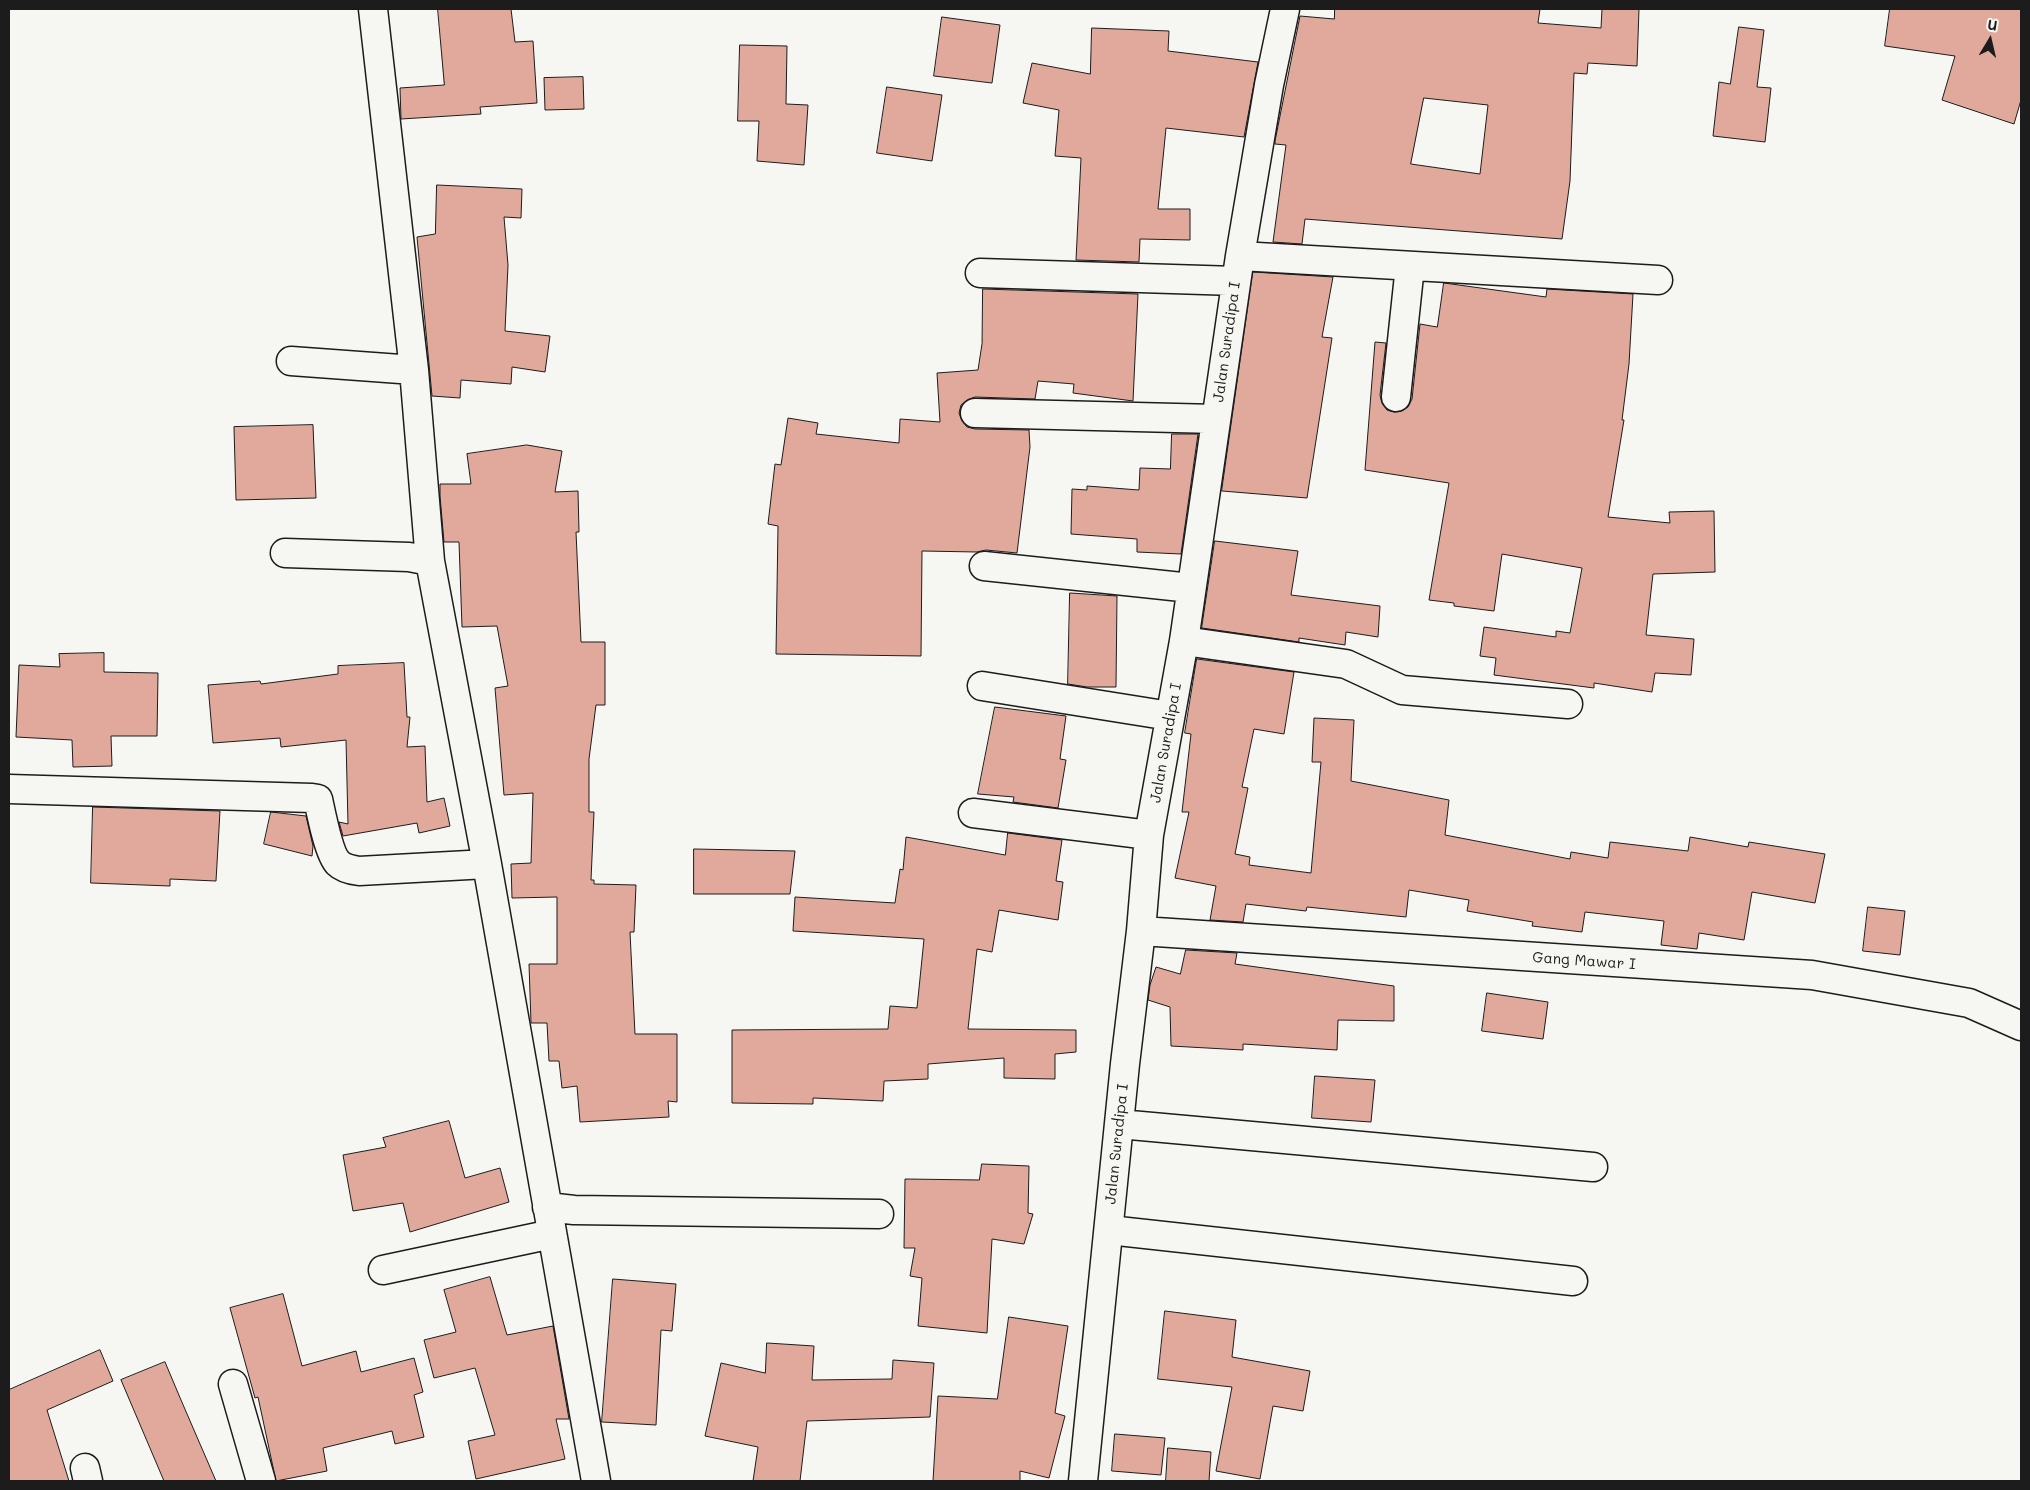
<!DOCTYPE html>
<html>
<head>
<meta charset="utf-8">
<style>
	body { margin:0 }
	#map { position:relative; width:2030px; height:1490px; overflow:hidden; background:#f6f6f2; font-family:Mali,sans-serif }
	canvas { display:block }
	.frame { position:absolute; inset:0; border:10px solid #1c1c1c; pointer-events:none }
	.north { position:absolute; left:1965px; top:15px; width:50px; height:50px; -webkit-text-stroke:4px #f6f6f2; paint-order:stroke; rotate:9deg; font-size:14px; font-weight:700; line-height:20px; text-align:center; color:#1c1c1c }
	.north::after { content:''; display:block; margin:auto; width:18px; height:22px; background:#1c1c1c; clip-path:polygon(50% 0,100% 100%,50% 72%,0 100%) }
</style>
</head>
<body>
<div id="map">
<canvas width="2030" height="1490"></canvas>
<div class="frame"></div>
<div class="north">U</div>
</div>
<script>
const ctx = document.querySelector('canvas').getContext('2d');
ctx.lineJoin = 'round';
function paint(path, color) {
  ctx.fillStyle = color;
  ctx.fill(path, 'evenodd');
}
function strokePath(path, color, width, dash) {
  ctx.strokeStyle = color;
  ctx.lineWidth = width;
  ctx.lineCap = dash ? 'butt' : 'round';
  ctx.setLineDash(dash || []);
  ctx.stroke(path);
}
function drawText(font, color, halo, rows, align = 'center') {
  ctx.font = font + ' Mali,sans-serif';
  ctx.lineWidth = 4;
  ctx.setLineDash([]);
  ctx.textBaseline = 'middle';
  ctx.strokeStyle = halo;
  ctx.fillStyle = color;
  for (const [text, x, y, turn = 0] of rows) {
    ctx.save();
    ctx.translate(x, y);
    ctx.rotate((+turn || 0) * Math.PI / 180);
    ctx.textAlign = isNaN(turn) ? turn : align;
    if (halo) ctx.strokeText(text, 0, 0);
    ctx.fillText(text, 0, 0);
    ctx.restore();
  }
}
const building = new Path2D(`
	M 438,9 L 511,9 L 515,42 L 533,41 L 537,103 L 480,107 L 481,114 L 401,119 L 400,88 L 444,85 Z
	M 1335,9 L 1540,9 L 1538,23 L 1601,28 L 1602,9 L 1639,9 L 1637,66 L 1588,63 L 1587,74 L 1574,73 L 1570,181 L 1562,239 L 1305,219 L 1302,244 L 1273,242 L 1286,145 L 1275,144 L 1275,141 L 1300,16 L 1334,19 ZM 1424,98 L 1488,105 L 1480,174 L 1411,164 Z
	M 1890,9 L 2021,9 L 2021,100 L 2014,124 L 1942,100 L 1955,56 L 1885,46 Z
	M 942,17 L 1000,25 L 992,83 L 934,76 Z
	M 1739,27 L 1764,30 L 1757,87 L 1771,88 L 1765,142 L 1713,136 L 1719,82 L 1730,84 Z
	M 1092,28 L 1169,31 L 1168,51 L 1258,62 L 1244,137 L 1166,128 L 1158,209 L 1190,209 L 1190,240 L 1140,239 L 1139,262 L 1076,260 L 1081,158 L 1055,156 L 1059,110 L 1023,103 L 1032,63 L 1090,74 Z
	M 740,45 L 787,46 L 786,104 L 808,105 L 804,165 L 757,161 L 759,121 L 738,121 Z
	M 583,77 L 584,109 L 545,110 L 544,78 Z
	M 887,87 L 942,95 L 932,161 L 877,153 Z
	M 437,185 L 522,189 L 521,218 L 504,217 L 508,265 L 505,331 L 550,336 L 545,372 L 512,367 L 511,384 L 461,380 L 460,398 L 432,396 L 417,237 L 435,234 Z
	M 1253,272 L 1333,277 L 1322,337 L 1332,338 L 1307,498 L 1222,491 Z
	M 1444,283 L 1546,297 L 1547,289 L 1633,294 L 1629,364 L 1622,420 L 1624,420 L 1608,517 L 1670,523 L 1669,512 L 1714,511 L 1715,572 L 1653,574 L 1646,635 L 1694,639 L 1691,675 L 1655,673 L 1652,692 L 1594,683 L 1594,688 L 1494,675 L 1496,658 L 1480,656 L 1484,627 L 1556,637 L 1556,631 L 1570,633 L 1582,568 L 1502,554 L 1494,611 L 1454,606 L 1454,603 L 1429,600 L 1449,483 L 1365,470 L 1375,342 L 1386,343 L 1380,395 L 1382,403 L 1387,410 L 1394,412 L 1402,411 L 1408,407 L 1412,399 L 1420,324 L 1437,327 Z
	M 983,289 L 1138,294 L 1133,401 L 1073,393 L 1074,384 L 1038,381 L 1035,399 L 975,397 L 967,400 L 961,405 L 959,413 L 962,421 L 967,427 L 975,429 L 1029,430 L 1030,447 L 1017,553 L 986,550 L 977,552 L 922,551 L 921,656 L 776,654 L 778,526 L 768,524 L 775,464 L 781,465 L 788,418 L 818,423 L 816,434 L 899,443 L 900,419 L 940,422 L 937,373 L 978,370 L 982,344 Z
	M 313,425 L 316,498 L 236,500 L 234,427 Z
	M 1172,434 L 1198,434 L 1181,554 L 1137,552 L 1137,539 L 1071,534 L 1072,489 L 1087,490 L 1087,486 L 1139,490 L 1140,468 L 1170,469 Z
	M 527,445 L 562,451 L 555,492 L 578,491 L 579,532 L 576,532 L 581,642 L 605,642 L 605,705 L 596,705 L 589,759 L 589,812 L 594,812 L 591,880 L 594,880 L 594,884 L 636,885 L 634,932 L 630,932 L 635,1034 L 677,1034 L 677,1102 L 668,1101 L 669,1117 L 580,1122 L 577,1086 L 562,1088 L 559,1061 L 549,1061 L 547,1023 L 531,1023 L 529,964 L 557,964 L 557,897 L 512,898 L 511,864 L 531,863 L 533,793 L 504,795 L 495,688 L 508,686 L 497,626 L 462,627 L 459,542 L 444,542 L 440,496 L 440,484 L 471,484 L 467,454 Z
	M 1215,541 L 1298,551 L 1291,595 L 1380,606 L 1378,637 L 1346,632 L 1345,645 L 1299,638 L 1299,642 L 1202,628 Z
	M 1070,593 L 1117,596 L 1116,687 L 1087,687 L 1068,684 Z
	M 104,653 L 104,672 L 158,673 L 157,736 L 111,736 L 112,766 L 73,767 L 72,740 L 16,737 L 19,665 L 60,667 L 59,654 Z
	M 1197,659 L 1294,672 L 1284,734 L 1254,729 L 1242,787 L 1248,788 L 1235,854 L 1250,857 L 1249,865 L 1311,873 L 1321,762 L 1312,762 L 1314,718 L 1354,720 L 1351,781 L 1449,800 L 1445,835 L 1570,859 L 1571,852 L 1608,858 L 1610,842 L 1688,851 L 1690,837 L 1748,847 L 1749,842 L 1825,854 L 1815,903 L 1752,892 L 1744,940 L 1699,933 L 1697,949 L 1661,945 L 1664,921 L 1585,912 L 1582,932 L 1532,926 L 1533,922 L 1467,911 L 1469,900 L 1409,890 L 1406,917 L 1307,907 L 1306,911 L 1246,904 L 1243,922 L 1210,920 L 1216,886 L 1175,878 L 1189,812 L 1182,812 L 1191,734 L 1185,733 Z
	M 404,663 L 407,717 L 410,717 L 407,747 L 425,746 L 427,802 L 444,798 L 450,826 L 419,833 L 417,823 L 343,836 L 339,822 L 348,824 L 346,740 L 281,747 L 280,738 L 213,743 L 208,685 L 260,681 L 261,684 L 338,674 L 338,666 Z
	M 995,707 L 1066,716 L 1060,759 L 1066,760 L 1058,808 L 1013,802 L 1014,797 L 978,794 Z
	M 93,807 L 220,811 L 216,881 L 170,879 L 170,886 L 91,883 Z
	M 271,812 L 306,816 L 313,846 L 312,856 L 264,844 Z
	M 1008,833 L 1062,840 L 1056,881 L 1063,882 L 1058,920 L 999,910 L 992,952 L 977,949 L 968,1029 L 1076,1030 L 1076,1052 L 1055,1054 L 1055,1079 L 1004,1078 L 1004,1058 L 928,1064 L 928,1079 L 884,1081 L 883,1101 L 813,1098 L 813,1104 L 732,1103 L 732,1030 L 888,1029 L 890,1006 L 917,1008 L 924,939 L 793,931 L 795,897 L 895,903 L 900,869 L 903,870 L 906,837 L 1005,855 Z
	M 694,849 L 795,851 L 790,894 L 694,894 Z
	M 1868,907 L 1905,911 L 1900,955 L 1863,951 Z
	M 1186,950 L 1237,953 L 1235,964 L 1394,986 L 1394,1021 L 1338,1020 L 1337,1050 L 1243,1044 L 1243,1050 L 1171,1046 L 1170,1007 L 1148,1000 L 1150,985 L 1156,967 L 1180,974 Z
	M 1487,993 L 1548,1002 L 1543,1039 L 1482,1031 Z
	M 1315,1076 L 1375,1080 L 1371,1122 L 1312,1118 Z
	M 449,1121 L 465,1178 L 500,1168 L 509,1202 L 410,1232 L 403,1203 L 353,1211 L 343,1155 L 386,1147 L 383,1138 Z
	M 982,1164 L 1029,1166 L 1028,1213 L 1033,1214 L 1024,1244 L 992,1239 L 987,1333 L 918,1326 L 922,1278 L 910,1276 L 915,1248 L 904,1248 L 905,1179 L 979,1180 Z
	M 490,1277 L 507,1335 L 553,1326 L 569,1419 L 556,1419 L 565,1459 L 476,1479 L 468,1441 L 495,1435 L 475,1368 L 434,1378 L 424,1340 L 456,1332 L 444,1290 Z
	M 613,1279 L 676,1284 L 672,1331 L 661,1330 L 656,1425 L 602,1422 Z
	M 283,1294 L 302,1366 L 356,1351 L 361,1372 L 414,1358 L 423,1392 L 414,1395 L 424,1437 L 395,1444 L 392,1431 L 323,1448 L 327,1471 L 276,1481 L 258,1397 L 255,1398 L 230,1308 Z
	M 1165,1311 L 1236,1320 L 1232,1357 L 1310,1371 L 1303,1411 L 1273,1406 L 1260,1479 L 1216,1471 L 1232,1387 L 1158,1379 Z
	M 1009,1317 L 1068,1326 L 1055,1413 L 1065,1416 L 1049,1478 L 1020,1471 L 1020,1481 L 933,1481 L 938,1396 L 997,1399 Z
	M 767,1343 L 814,1346 L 812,1380 L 892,1379 L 893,1360 L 934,1363 L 930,1417 L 807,1421 L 800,1481 L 753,1481 L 758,1447 L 705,1436 L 721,1363 L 765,1373 Z
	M 100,1350 L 113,1381 L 47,1410 L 69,1481 L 9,1481 L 9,1390 Z
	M 165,1362 L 181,1400 L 216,1481 L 164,1481 L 121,1380 Z
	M 1115,1434 L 1165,1438 L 1161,1475 L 1112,1471 Z
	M 1168,1448 L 1211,1452 L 1209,1481 L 1166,1481 Z`);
paint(building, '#e1a99b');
strokePath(building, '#1c1c1c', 1);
const minor = new Path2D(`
	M 373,9 L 414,370 L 430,561 L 487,864 L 596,1481
	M 1240,256 L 1658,280
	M 980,273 L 1236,281
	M 291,361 L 414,370
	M 1396,397 L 1410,266
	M 975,413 L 1216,419
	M 285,553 L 409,557 L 430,561
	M 984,566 L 1191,588
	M 1184,641 L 1346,664 L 1402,690 L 1568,704
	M 982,686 L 1170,716
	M 9,789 L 312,798 L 318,799 C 321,813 329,854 338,863 C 343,868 352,870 359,871 L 487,864
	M 973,813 L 1149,835
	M 1141,931 L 1812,975 L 1969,1003 L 2021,1026
	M 1119,1124 L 1593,1167
	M 547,1207 L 574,1210 L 879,1214
	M 1109,1230 L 1573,1281
	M 383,1270 L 552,1234
	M 233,1384 L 261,1481
	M 85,1468 L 88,1481
	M 1083,1481 L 1125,1064 L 1141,931 L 1149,835 L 1184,641 L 1240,256 L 1269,85 L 1285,9`);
strokePath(minor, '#1c1c1c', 31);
strokePath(minor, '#f6f6f2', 28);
drawText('15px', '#1c1c1c', '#f6f6f2', [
	["Jalan Suradipa I",1227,342,-82],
	["Jalan Suradipa I",1166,743,-80],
	["Gang Mawar I",1584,961,4],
	["Jalan Suradipa I",1117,1144,-84]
]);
</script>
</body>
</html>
